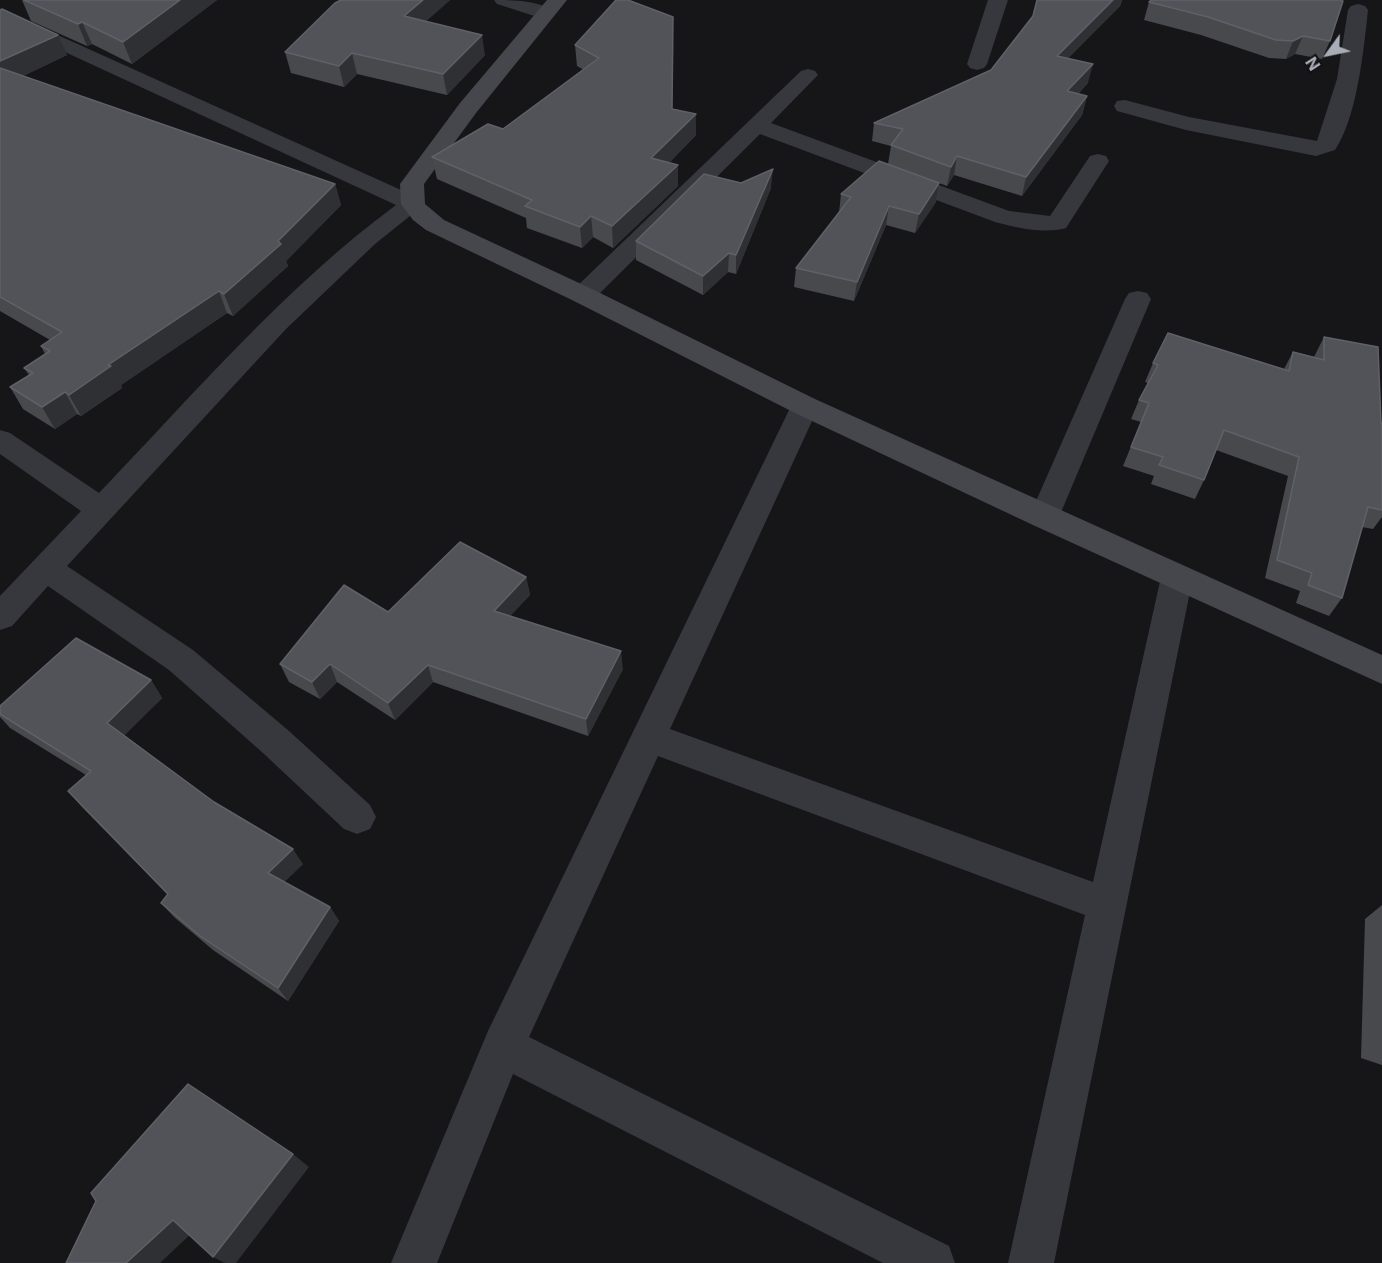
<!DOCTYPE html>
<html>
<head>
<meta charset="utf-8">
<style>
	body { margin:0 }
	#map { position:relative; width:1382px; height:1263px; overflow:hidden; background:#161618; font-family:Inter,sans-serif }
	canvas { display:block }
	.north { position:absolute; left:1298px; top:24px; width:60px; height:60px; -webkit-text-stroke:4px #111113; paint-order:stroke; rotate:237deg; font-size:16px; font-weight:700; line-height:24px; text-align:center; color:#a8adb8 }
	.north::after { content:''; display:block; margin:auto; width:21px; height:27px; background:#a8adb8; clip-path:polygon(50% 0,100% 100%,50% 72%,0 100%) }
</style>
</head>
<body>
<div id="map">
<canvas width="1382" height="1263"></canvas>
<div class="north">N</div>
</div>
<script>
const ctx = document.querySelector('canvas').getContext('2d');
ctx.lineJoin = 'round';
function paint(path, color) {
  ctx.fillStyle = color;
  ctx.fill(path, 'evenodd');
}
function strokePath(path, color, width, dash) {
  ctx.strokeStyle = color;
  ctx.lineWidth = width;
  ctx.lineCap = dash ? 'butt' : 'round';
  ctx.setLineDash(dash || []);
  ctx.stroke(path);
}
paint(new Path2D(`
	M 494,0 C 510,0 543,0 554,13 L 551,17 L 544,19 L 497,4 Z
	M 988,0 L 1008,0 L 987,64 L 984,68 L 977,70 L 970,68 L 967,64 Z
	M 1358,4 L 1365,6 L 1368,10 C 1364,48 1357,118 1335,150 L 1316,156 L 1186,130 L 1117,111 L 1114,106 L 1117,101 L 1125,100 L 1189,117 L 1317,141 L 1337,79 L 1348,10 L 1351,6 Z
	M 0,9 L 421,199 L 425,204 L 375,244 L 286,329 L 67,566 L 193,650 L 289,731 L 370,805 L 376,817 L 370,829 L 357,834 L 344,829 L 263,753 L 169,670 L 48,586 L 12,626 L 0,630 L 0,596 L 81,511 L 0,454 L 0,430 L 10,433 L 99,493 C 194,394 285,287 396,205 L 0,22 Z
	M 808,69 L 815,71 L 818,75 L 771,123 L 1009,211 L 1050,216 L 1090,156 L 1098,154 L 1106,156 L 1109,161 L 1066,228 C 1043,234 1017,228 995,222 L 760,134 L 592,301 L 583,303 L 574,301 L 570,295 L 574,289 L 801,71 Z
	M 1138,291 L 1147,293 L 1151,299 L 1059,517 L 1055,525 L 1044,528 L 1033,525 L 1029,517 L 1125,299 L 1129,293 Z
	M 805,396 L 815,399 L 819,406 L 670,729 L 1093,882 L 1161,577 L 1166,568 L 1177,565 L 1188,568 L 1193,577 L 1054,1263 L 1008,1263 L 1085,915 L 658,756 L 529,1037 L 949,1246 L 955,1263 L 883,1263 L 513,1074 L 437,1263 L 391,1263 L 488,1031 L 791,406 L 795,399 Z`), '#37383d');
paint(new Path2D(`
	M 547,0 L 567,0 L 476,113 L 424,184 L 425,204 L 444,220 L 592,289 L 815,399 L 1382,655 L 1382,684 L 1033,525 L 795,413 L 574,301 L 426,230 L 413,220 L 401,204 L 400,184 L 460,103 Z`), '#45474d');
paint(new Path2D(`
	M 22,0 L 217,0 L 132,64 L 92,44 L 87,46 L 31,21 Z
	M 341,0 L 450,0 L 426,21 L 485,55 L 447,95 L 357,74 L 344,87 L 291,73 L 285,52 Z
	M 1037,0 L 1122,0 L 1120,6 L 1068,58 L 1088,83 L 1078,94 L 1087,96 L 1082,115 L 1022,196 L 954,175 L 947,186 L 888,164 L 891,146 L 872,141 L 874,123 L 991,70 L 1033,16 Z
	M 1149,2 L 1330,41 L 1322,59 L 1295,54 L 1286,59 L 1269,58 L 1201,35 L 1144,20 Z
	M 0,10 L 67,55 L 23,76 L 335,184 L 341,205 L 286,261 L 288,266 L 233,316 L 227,313 L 121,385 L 122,388 L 81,416 L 77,414 L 55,429 L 23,409 L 10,387 L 29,375 L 24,368 L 45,354 L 41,346 L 50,340 L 0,311 Z
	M 673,17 L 672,109 L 696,114 L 696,135 L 669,163 L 678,186 L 613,248 L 593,237 L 582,248 L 527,228 L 526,218 L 437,179 L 432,157 L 503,129 L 584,70 L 577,66 L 575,45 Z
	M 741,183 L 771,188 L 736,274 L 728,272 L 703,295 L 636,260 L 636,241 Z
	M 939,183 L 936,202 L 915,233 L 886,225 L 854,301 L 794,287 L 796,268 L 839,213 L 841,194 Z
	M 1324,337 L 1381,423 L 1382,423 L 1382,517 L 1373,529 L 1362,527 L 1342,598 L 1329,616 L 1296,603 L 1300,591 L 1265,578 L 1288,476 L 1216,450 L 1204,480 L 1195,499 L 1151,484 L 1154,476 L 1123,466 L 1141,422 L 1131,419 L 1139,400 L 1148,383 L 1145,382 L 1153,363 L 1284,369 L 1293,352 L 1314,357 Z
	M 526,577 L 530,595 L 510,616 L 623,669 L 588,736 L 433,682 L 395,720 L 337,682 L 320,699 L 289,682 L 280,664 L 388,612 Z
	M 151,680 L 162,698 L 124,735 L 214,802 L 303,864 L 284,882 L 330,907 L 339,921 L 288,1001 L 213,950 L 174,917 L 161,903 L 168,895 L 82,807 L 68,791 L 86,775 L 10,728 L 0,717 L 0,706 Z
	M 1382,905 L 1382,1065 L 1361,1058 L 1365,919 Z`), '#47494d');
paint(new Path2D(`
	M 180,0 L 217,0 L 132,64 L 123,42 Z
	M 423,0 L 450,0 L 408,37 L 404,16 Z
	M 1113,0 L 1122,0 L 1120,6 L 1053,74 L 1057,56 Z
	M 82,22 L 92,44 L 87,46 L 78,24 Z
	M 58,35 L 67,55 L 2,86 L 0,82 L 0,61 Z
	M 482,35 L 485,55 L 447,95 L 443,74 Z
	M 1303,36 L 1295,54 L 1286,59 L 1293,41 Z
	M 352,53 L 357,74 L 344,87 L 339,66 Z
	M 1093,64 L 1088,83 L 1062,110 L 1067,91 Z
	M 1087,96 L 1082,115 L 1022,196 L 1026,177 Z
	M 696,114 L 696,135 L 652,180 L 651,158 Z
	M 957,156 L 954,175 L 947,186 L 951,167 Z
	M 678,165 L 678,186 L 613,248 L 612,226 Z
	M 773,169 L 771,188 L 736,274 L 736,255 Z
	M 939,183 L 936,202 L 915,233 L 919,214 Z
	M 335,184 L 341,205 L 286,261 L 288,266 L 233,316 L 224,294 Z
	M 889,206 L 886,225 L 854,301 L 857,282 Z
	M 591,216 L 593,237 L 582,248 L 580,227 Z
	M 729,253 L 728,272 L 703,295 L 703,276 Z
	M 219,291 L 227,313 L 121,385 L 122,388 L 81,416 L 69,395 L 108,365 Z
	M 65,392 L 77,414 L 55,429 L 42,407 Z
	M 526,577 L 530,595 L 498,629 L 494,611 Z
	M 621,651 L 623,669 L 588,736 L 586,719 Z
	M 330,664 L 337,682 L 320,699 L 312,682 Z
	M 428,665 L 433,682 L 395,720 L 388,703 Z
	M 151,680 L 162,698 L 120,740 L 107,723 Z
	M 293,849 L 303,864 L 278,888 L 268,873 Z
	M 330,907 L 339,921 L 288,1001 L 278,988 Z
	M 293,1154 L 309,1167 L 236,1263 L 225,1263 L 213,1257 Z
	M 173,1220 L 194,1231 L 160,1263 L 126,1263 Z`), '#2f3033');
const building = new Path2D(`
	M 24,0 L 180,0 L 123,42 L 82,22 L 78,24 Z
	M 341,0 L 423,0 L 404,16 L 482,35 L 443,74 L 352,53 L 339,66 L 285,52 L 335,3 Z
	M 616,0 L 628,0 L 673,17 L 672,109 L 696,114 L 651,158 L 678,165 L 612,226 L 591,216 L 580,227 L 525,206 L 532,200 L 432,157 L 488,124 L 503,129 L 599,58 L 575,45 Z
	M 1037,0 L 1113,0 L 1057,56 L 1093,64 L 1067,91 L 1087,96 L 1026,177 L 957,156 L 951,167 L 891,145 L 903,129 L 874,123 L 991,70 L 1033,16 Z
	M 1151,0 L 1339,0 L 1343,1 L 1330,41 L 1303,36 L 1293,41 L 1276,40 L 1208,17 L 1149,2 Z
	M 2,9 L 58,35 L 0,61 L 0,10 Z
	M 0,68 L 335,184 L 278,241 L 281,244 L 224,294 L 219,291 L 108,365 L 111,366 L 69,395 L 65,392 L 42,407 L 10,387 L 33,373 L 24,368 L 50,351 L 41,346 L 62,332 L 0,297 Z
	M 879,161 L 939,183 L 919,214 L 889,206 L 857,282 L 796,268 L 851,197 L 841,194 Z
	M 773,169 L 736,255 L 729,253 L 703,276 L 636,241 L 704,174 L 741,183 Z
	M 1168,333 L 1289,371 L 1293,352 L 1324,360 L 1324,337 L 1378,347 L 1381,423 L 1382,423 L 1382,510 L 1368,507 L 1342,598 L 1308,585 L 1312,573 L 1277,560 L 1299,457 L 1224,430 L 1204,480 L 1159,465 L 1163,457 L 1131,447 L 1149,403 L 1139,400 L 1158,365 L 1153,363 Z
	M 460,542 L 526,577 L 494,611 L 621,651 L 586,719 L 428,665 L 388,703 L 330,664 L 312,682 L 280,664 L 344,585 L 388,612 Z
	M 76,638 L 151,680 L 107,723 L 214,802 L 293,849 L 268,873 L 330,907 L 278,988 L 200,936 L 161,903 L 168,894 L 68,791 L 91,771 L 0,714 L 0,706 Z
	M 188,1084 L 293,1154 L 213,1257 L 173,1220 L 126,1263 L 66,1263 L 96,1201 L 91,1193 Z`);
paint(building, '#525359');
strokePath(building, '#5f6168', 1.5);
</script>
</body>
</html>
